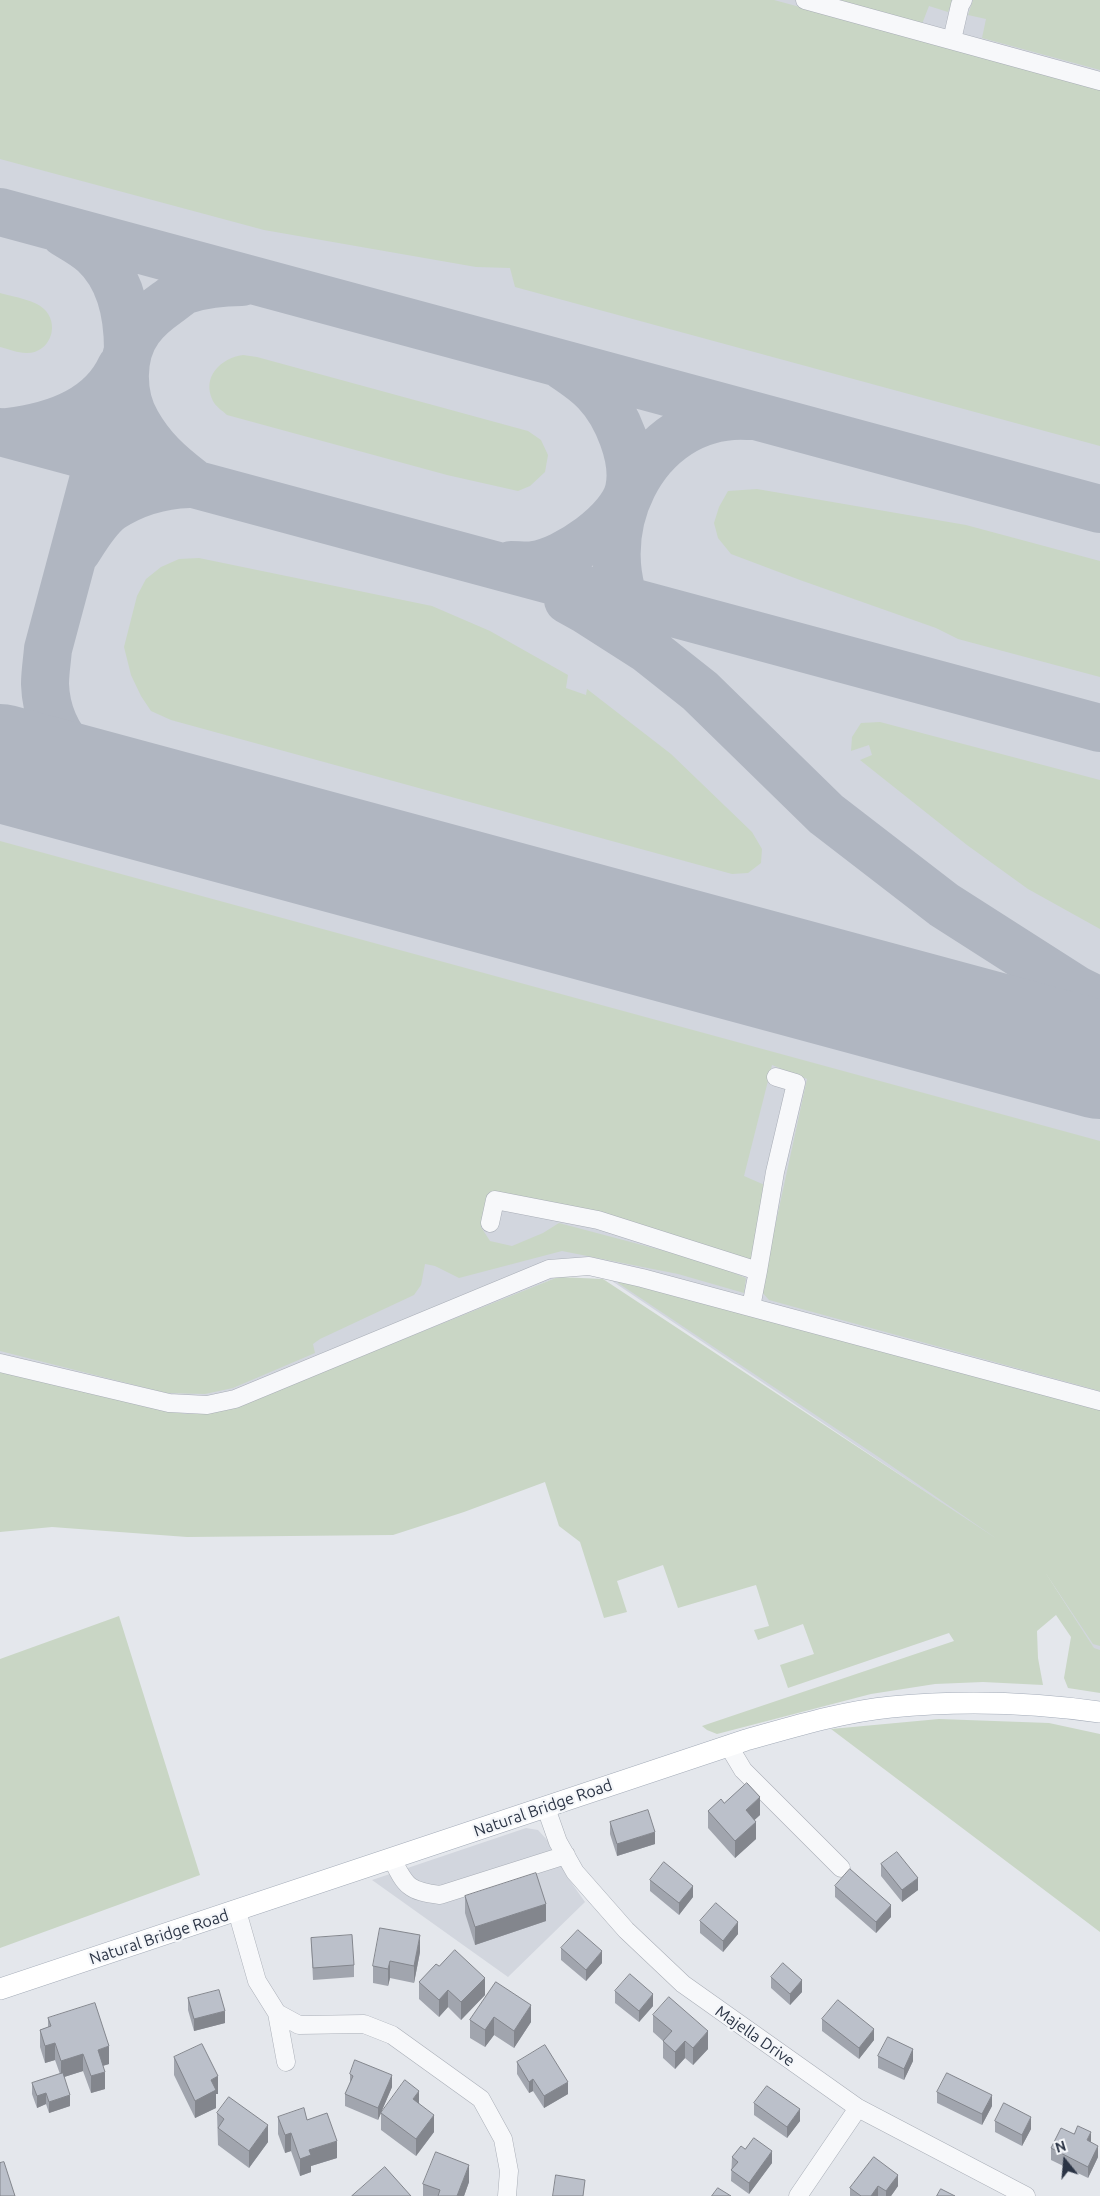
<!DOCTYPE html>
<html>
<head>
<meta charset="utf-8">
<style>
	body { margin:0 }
	#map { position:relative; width:1100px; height:2196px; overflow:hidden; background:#e4e7ec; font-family:Ubuntu,sans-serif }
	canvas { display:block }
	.north { position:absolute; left:1040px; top:2136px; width:50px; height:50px; -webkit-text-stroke:4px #f4f6f9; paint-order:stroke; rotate:343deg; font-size:14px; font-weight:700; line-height:20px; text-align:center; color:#2b3445 }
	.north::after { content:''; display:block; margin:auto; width:18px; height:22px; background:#2b3445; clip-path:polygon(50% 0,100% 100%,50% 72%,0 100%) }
</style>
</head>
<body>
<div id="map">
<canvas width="1100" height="2196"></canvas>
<div class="north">N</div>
</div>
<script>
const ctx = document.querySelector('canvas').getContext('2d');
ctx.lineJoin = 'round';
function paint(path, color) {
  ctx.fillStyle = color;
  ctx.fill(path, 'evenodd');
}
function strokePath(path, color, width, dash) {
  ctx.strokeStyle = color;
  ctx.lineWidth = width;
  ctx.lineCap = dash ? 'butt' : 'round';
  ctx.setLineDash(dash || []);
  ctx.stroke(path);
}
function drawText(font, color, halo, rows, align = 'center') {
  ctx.font = font + ' Ubuntu,sans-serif';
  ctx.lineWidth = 4.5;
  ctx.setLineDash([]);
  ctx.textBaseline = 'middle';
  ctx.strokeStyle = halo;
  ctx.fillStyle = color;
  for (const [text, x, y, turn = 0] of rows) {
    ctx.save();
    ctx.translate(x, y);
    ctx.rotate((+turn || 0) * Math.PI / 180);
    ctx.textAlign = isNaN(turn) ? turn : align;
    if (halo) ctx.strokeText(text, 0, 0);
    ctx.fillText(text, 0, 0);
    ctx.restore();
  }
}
paint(new Path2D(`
	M 0,0 L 1100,0 L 1100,1685 L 1094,1649 L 1046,1573 L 603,1275 L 558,1277 L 217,1420 L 172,1419 L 0,1378 Z
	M 526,1828 L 538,1830 L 548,1841 L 566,1875 L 585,1902 L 508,1977 L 372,1880 Z`), '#d2d6de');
paint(new Path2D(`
	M 0,0 L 774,0 L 1100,88 L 1100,446 L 515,287 L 510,268 L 476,267 L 264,230 L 0,159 Z
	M 836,0 L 953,0 L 948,12 L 929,6 L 922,24 Z
	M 973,0 L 1100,0 L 1100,70 L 982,38 L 986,19 L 968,15 Z
	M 0,293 C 14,297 37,300 46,311 C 60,328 48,354 26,353 C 18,353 8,349 0,347 Z
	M 243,355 L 257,357 L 528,431 L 541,440 L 548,455 L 545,472 L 530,486 L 518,491 L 447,475 L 227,415 C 223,411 215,406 213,401 C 201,377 221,358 243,355 Z
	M 757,489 L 966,525 L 1100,561 L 1100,677 L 958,639 L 936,628 L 800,580 L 731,554 L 718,538 L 714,523 L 719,507 L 728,491 Z
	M 199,558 L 432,606 L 490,631 L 568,675 L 566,688 L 586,695 L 587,689 L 671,754 L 752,832 L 762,849 L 761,863 L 748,873 L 732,874 L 171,720 L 151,711 L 141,696 L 131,675 L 124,647 L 137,596 L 146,579 L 161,567 L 179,559 Z
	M 880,722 L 1100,780 L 1100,929 L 1028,889 L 967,845 L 860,760 L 872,755 L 869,745 L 851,751 L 852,737 L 861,723 Z
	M 0,841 L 1100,1141 L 1100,1391 L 769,1300 L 761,1291 L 807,1079 L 772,1065 L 744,1176 L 767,1186 L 754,1262 L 550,1202 L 491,1191 L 481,1227 L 490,1241 L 512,1246 L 543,1233 L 559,1223 L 710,1263 L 746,1278 L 744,1293 L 678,1274 L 562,1251 L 459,1278 L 435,1266 L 425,1264 L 421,1285 L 414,1295 L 320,1339 L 313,1344 L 315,1353 L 233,1388 L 205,1394 L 166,1393 L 0,1351 Z
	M 558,1277 L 603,1279 L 997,1539 L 883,1460 L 618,1283 L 620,1279 L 1100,1410 L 1100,1646 L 1093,1644 L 1045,1572 L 1094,1648 L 1100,1650 L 1100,1693 L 1068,1688 L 1064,1678 L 1071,1637 L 1056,1615 L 1037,1631 L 1038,1658 L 1043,1685 L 983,1682 L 935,1684 L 871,1694 L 717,1734 L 707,1730 L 702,1726 L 954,1641 L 949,1633 L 788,1688 L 780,1665 L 814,1654 L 803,1624 L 758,1640 L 754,1630 L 769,1626 L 756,1585 L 678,1608 L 663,1565 L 617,1581 L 627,1612 L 604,1618 L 580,1542 L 559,1526 L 545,1482 L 464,1512 L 393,1535 L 187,1537 L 52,1527 L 0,1532 L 0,1371 L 185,1414 L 227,1410 Z
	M 119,1616 L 200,1875 L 0,1948 L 0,1659 Z
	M 939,1719 L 1049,1723 L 1100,1734 L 1100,1932 L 831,1729 Z`), '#c9d6c5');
strokePath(new Path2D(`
	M 0,212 L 1100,509
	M 64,233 C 74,239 85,245 94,253 C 121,278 128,315 128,350 L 48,649 C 47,661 45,673 45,684 C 47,745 93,775 141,801
	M 0,432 L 1100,728
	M 7,432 C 51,427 101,411 121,367
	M 191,481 C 169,464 151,448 137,423 C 121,396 120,355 139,329 C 146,319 157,310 167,303 C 173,299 179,293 186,290 C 204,284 223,282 242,282
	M 77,551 C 86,537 97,518 111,508 C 134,493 162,485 189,484
	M 511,565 C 519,565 527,566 534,565 C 565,561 622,522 629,490 C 636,459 617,414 596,392 C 587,382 575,374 563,366
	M 568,600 L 586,610 L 647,649 L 700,691 L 826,814 L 944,905 L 1077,990 L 1100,1001
	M 636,624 C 584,540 642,410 748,416`), '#b0b6c1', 48);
strokePath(new Path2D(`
	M 0,763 L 1100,1060`), '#b0b6c1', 118);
const minor = new Path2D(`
	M 805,0 L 1100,81
	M 952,40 L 960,5 L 963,0
	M 490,1223 L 495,1200 L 598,1220 L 758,1271 L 751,1307
	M 758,1271 L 775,1172 L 796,1083 L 776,1077
	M 0,1363 L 169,1403 L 207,1405 L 235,1399 L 549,1269 L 589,1266 L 642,1278 L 1100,1401
	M 728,1745 L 743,1770 L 841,1868
	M 546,1808 L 558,1842 L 575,1872 L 626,1930 L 683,1984 L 858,2108 L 1026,2196
	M 392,1859 C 406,1887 409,1891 440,1895 L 566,1855
	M 237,1911 L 257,1981 L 277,2013 L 299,2025 L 364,2024 L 392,2035 L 481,2099 L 503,2139 L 509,2171 L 507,2196
	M 277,2013 L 286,2062
	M 798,2196 L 858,2108`);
const major = new Path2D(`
	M 0,1989 L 746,1740 C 793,1727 841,1712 891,1707 C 961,1700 1030,1702 1100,1712`);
strokePath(minor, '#a9aeb7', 19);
strokePath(major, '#a3abb8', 22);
strokePath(minor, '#f7f8fa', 18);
strokePath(major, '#fff', 21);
paint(new Path2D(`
	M 724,1803 L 760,1815 L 754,1820 L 756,1839 L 735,1858 L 708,1828 L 708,1811 Z
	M 610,1822 L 655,1844 L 617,1856 L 610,1834 Z
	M 881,1864 L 918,1890 L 902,1902 L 881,1876 Z
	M 650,1880 L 693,1897 L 679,1915 L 650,1891 Z
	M 835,1886 L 891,1917 L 876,1933 L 835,1897 Z
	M 465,1896 L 546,1921 L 475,1945 L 465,1913 Z
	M 700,1921 L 738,1934 L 723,1952 L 700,1933 Z
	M 311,1938 L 354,1965 L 354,1977 L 313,1980 Z
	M 561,1948 L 602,1963 L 586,1981 L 561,1960 Z
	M 420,1952 L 414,1983 L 390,1978 L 388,1986 L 373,1983 L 373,1966 Z
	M 439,1966 L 485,1995 L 461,2020 L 448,2007 L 439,2017 L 419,1999 L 419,1982 Z
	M 771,1977 L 802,1992 L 790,2005 L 771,1988 Z
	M 496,1982 L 531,2022 L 514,2048 L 494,2035 L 485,2047 L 470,2038 L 470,2020 Z
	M 615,1991 L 653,2006 L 639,2022 L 615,2003 Z
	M 188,1998 L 225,2023 L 194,2031 L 188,2010 Z
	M 653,2015 L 708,2049 L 693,2065 L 685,2058 L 675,2069 L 663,2058 L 663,2041 L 653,2032 Z
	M 48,2018 L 109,2064 L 103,2066 L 105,2089 L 91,2093 L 83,2071 L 64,2077 L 70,2106 L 49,2113 L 46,2104 L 37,2108 L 32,2094 L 32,2083 L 60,2074 L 55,2060 L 45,2063 L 40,2047 L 40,2030 L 48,2027 Z
	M 822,2019 L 874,2040 L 859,2059 L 822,2031 Z
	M 878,2056 L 913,2061 L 904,2080 L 878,2068 Z
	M 174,2057 L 218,2094 L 216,2094 L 216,2108 L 195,2118 L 174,2075 Z
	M 517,2062 L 568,2094 L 544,2108 L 533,2091 L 529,2093 L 517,2074 Z
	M 350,2074 L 392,2087 L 381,2112 L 419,2103 L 434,2132 L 416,2156 L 381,2130 L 381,2113 L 378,2120 L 345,2106 L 345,2094 L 350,2084 Z
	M 937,2092 L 992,2106 L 982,2125 L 937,2103 Z
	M 754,2103 L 800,2121 L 787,2138 L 754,2115 Z
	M 217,2113 L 268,2142 L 249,2168 L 218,2145 Z
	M 278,2117 L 307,2120 L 337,2158 L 311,2166 L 311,2172 L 300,2176 L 291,2151 L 285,2153 L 278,2134 Z
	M 995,2121 L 1031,2129 L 1022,2146 L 995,2132 Z
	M 1091,2142 L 1098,2157 L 1088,2178 L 1051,2160 L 1051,2148 Z
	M 745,2149 L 772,2163 L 749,2194 L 731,2181 L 732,2157 Z
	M 874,2157 L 898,2186 L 891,2196 L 850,2196 L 850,2188 Z
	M 469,2182 L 464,2196 L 423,2196 L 423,2184 Z`), '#a1a5ae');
paint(new Path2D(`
	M 760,1797 L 760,1815 L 746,1828 L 746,1810 Z
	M 756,1822 L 756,1839 L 735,1858 L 735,1841 Z
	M 655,1832 L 655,1844 L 617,1856 L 617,1844 Z
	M 918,1878 L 918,1890 L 902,1902 L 902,1890 Z
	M 693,1886 L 693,1897 L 679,1915 L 679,1903 Z
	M 546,1904 L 546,1921 L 475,1945 L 475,1927 Z
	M 891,1905 L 891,1917 L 876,1933 L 876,1922 Z
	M 738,1922 L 738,1934 L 723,1952 L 723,1941 Z
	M 420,1935 L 420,1952 L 414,1983 L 414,1966 Z
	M 602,1951 L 602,1963 L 586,1981 L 586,1970 Z
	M 390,1961 L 390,1978 L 388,1986 L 388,1969 Z
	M 485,1978 L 485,1995 L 461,2020 L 461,2002 Z
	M 802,1980 L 802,1992 L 790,2005 L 790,1994 Z
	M 448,1990 L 448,2007 L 439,2017 L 439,2000 Z
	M 653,1994 L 653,2006 L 639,2022 L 639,2011 Z
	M 531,2005 L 531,2022 L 514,2048 L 514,2031 Z
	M 225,2011 L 225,2023 L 194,2031 L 194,2019 Z
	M 494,2017 L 494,2035 L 485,2047 L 485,2030 Z
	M 874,2029 L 874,2040 L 859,2059 L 859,2048 Z
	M 708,2031 L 708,2049 L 693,2065 L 693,2048 Z
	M 685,2041 L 685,2058 L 675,2069 L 675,2052 Z
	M 55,2043 L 55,2060 L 45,2063 L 45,2046 Z
	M 109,2046 L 109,2064 L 98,2067 L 98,2050 Z
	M 913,2049 L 913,2061 L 904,2080 L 904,2069 Z
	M 83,2054 L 83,2071 L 61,2078 L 61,2061 Z
	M 105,2072 L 105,2089 L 91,2093 L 91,2076 Z
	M 392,2075 L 392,2087 L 378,2120 L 378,2108 Z
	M 218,2076 L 218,2094 L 216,2094 L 216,2108 L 195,2118 L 195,2101 L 211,2080 Z
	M 533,2079 L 533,2091 L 529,2093 L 529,2082 Z
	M 568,2082 L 568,2094 L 544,2108 L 544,2096 Z
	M 419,2091 L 419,2108 L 413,2099 Z
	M 46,2093 L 46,2104 L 37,2108 L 37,2096 Z
	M 70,2095 L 70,2106 L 49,2113 L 49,2102 Z
	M 992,2095 L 992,2106 L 982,2125 L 982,2114 Z
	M 800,2109 L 800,2121 L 787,2138 L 787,2127 Z
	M 434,2115 L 434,2132 L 416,2156 L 416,2139 Z
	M 1031,2117 L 1031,2129 L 1022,2146 L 1022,2135 Z
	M 268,2125 L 268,2142 L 249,2168 L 249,2151 Z
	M 1091,2132 L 1091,2144 L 1087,2140 Z
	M 291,2133 L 291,2151 L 285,2153 L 285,2135 Z
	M 337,2141 L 337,2158 L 311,2166 L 311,2172 L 300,2176 L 300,2159 L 309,2150 Z
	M 1098,2146 L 1098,2157 L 1088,2178 L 1088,2167 Z
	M 772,2151 L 772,2163 L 749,2194 L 749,2183 Z
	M 469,2165 L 469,2182 L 464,2196 L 457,2196 Z
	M 898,2175 L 898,2186 L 891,2196 L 886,2196 L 886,2191 Z
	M 878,2186 L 878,2196 L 871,2196 Z`), '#83868d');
const building = new Path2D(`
	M 747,1783 L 760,1797 L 746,1810 L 756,1822 L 735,1841 L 708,1811 L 721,1799 L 724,1803 Z
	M 648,1810 L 655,1832 L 617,1844 L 610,1822 Z
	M 897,1852 L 918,1878 L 902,1890 L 881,1864 Z
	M 664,1862 L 693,1886 L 679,1903 L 650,1880 Z
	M 850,1869 L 891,1905 L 876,1922 L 835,1886 Z
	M 536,1873 L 546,1904 L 475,1927 L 465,1896 Z
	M 716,1903 L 738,1922 L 723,1941 L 700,1921 Z
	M 380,1928 L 420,1935 L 414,1966 L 390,1961 L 388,1969 L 373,1966 Z
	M 578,1930 L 602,1951 L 586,1970 L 561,1948 Z
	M 352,1935 L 354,1965 L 313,1968 L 311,1938 Z
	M 455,1950 L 485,1978 L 461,2002 L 448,1990 L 439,2000 L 419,1982 L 436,1964 L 439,1966 Z
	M 783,1963 L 802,1980 L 790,1994 L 771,1977 Z
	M 630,1974 L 653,1994 L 639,2011 L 615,1991 Z
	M 496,1982 L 531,2005 L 514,2031 L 494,2017 L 485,2030 L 470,2020 Z
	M 219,1990 L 225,2011 L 194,2019 L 188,1998 Z
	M 669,1997 L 708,2031 L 693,2048 L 685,2041 L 675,2052 L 663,2041 L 672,2031 L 653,2015 Z
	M 838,2000 L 874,2029 L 859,2048 L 822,2019 Z
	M 95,2003 L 109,2046 L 98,2050 L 105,2072 L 91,2076 L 83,2054 L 61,2061 L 55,2043 L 45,2046 L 40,2030 L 51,2026 L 48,2018 Z
	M 888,2037 L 913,2049 L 904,2069 L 878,2056 Z
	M 202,2044 L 218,2076 L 211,2080 L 216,2090 L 195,2101 L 174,2057 Z
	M 545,2045 L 568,2082 L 544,2096 L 533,2079 L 529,2082 L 517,2062 Z
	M 355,2060 L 392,2075 L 378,2108 L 345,2094 L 353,2076 L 350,2074 Z
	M 63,2073 L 70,2095 L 49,2102 L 46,2093 L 37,2096 L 32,2083 Z
	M 947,2073 L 992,2095 L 982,2114 L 937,2092 Z
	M 405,2080 L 419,2091 L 413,2099 L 434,2115 L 416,2139 L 381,2113 Z
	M 767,2086 L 800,2109 L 787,2127 L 754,2103 Z
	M 229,2097 L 268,2125 L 249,2151 L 218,2128 L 224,2119 L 217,2113 Z
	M 1004,2103 L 1031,2117 L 1022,2135 L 995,2121 Z
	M 304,2108 L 307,2120 L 327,2113 L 337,2141 L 309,2150 L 311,2155 L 300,2159 L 291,2133 L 285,2135 L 278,2117 Z
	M 1078,2126 L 1091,2132 L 1087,2140 L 1098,2146 L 1088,2167 L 1051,2148 L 1061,2128 L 1074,2134 Z
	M 754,2138 L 772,2151 L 749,2183 L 731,2170 L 738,2162 L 732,2157 L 741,2146 L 745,2149 Z
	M 436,2152 L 469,2165 L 457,2196 L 438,2196 L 440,2190 L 423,2184 Z
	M 874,2157 L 898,2175 L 886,2191 L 878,2186 L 871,2196 L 861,2196 L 850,2188 Z
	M 4,2162 L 15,2196 L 0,2196 L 0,2163 Z
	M 385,2167 L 411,2196 L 352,2196 Z
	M 556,2175 L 585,2180 L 583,2196 L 553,2196 Z
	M 718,2188 L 731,2196 L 712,2196 Z
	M 941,2189 L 955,2196 L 937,2196 Z`);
paint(building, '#bbc0ca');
strokePath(building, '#83868d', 1);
drawText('16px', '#2b3445', '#f4f6f9', [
	["Natural Bridge Road",543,1808,-19],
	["Natural Bridge Road",159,1937,-18],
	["Majella Drive",755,2036,35]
]);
</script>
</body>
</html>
